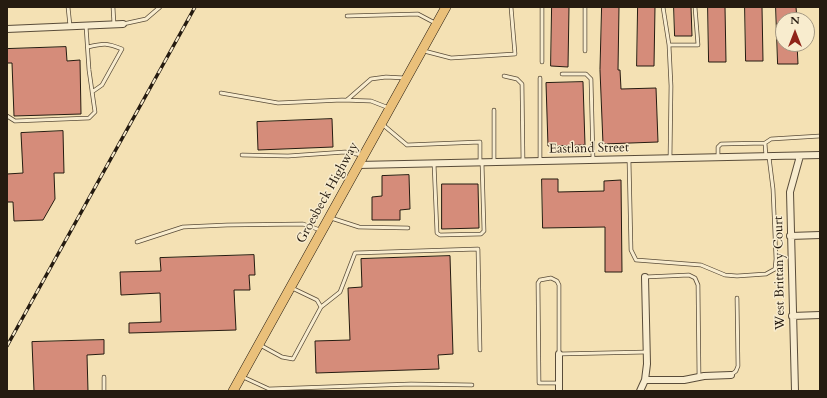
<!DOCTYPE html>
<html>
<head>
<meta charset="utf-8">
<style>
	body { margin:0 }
	#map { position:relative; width:827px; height:398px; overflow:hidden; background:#f4e1b4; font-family:Cardo,serif }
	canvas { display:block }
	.frame { position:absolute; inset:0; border:8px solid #251b10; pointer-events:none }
	.north { position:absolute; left:775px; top:12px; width:40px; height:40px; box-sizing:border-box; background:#f8ecce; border:1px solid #a49882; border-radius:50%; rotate:0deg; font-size:11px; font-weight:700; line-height:16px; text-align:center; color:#251b10 }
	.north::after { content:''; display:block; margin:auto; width:14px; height:18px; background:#8f2418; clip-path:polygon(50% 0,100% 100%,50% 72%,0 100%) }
</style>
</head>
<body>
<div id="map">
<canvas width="827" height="398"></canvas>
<div class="frame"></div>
<div class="north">N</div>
</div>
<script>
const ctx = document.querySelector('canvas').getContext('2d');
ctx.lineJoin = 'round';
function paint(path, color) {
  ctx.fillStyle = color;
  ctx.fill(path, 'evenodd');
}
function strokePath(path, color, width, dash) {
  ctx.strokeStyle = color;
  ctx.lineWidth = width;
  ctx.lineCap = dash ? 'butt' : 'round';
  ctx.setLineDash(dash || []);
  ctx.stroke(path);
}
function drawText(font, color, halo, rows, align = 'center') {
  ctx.font = font + ' Cardo,serif';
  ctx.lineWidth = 3;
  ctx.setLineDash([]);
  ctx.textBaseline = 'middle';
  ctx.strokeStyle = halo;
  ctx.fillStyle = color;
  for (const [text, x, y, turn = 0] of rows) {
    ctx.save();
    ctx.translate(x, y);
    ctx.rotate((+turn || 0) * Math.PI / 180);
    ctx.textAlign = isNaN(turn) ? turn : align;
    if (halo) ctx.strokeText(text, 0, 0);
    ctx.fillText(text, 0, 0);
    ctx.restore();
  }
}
const building = new Path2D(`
	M 552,7 L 569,7 L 568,67 L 551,66 Z
	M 602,7 L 619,7 L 618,70 L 620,70 L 621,89 L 656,88 L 658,142 L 603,144 L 600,70 Z
	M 638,7 L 655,7 L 654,66 L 637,66 Z
	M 674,7 L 691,7 L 692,36 L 675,36 Z
	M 708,7 L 725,7 L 726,62 L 709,62 Z
	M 745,7 L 762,7 L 763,61 L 746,61 Z
	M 776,7 L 796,7 L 797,20 L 783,20 L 783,44 L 797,44 L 798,64 L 778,64 Z
	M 66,47 L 67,61 L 80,60 L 81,114 L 14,116 L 12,63 L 7,63 L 7,49 Z
	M 583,82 L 585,145 L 548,146 L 546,83 Z
	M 332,119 L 333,147 L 258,150 L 257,122 Z
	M 63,131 L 64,173 L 54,173 L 55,199 L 43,220 L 14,221 L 13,202 L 7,202 L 7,174 L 23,173 L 21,133 Z
	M 409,175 L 410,209 L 400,210 L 400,220 L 372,220 L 372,197 L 382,196 L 382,176 Z
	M 542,179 L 558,179 L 558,192 L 604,191 L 604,181 L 621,180 L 622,272 L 605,272 L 605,227 L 543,228 Z
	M 442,184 L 478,184 L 479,228 L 442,229 Z
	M 254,255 L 255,275 L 249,275 L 250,290 L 234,290 L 236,330 L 129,333 L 129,323 L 161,322 L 160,293 L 121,295 L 120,272 L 161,271 L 160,258 Z
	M 450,256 L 453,354 L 438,355 L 439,369 L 316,373 L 315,341 L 350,340 L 348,288 L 362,287 L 361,259 Z
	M 104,340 L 104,354 L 87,355 L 88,391 L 34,391 L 32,342 Z`);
paint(building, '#d58c7a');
strokePath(building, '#251b10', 1);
const lane = new Path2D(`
	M 68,7 L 70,26
	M 113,7 L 114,25
	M 585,7 L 585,51
	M 663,7 L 669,45 L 671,86 L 670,159
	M 347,16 L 418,14 L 435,23
	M 123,24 L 146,19 L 160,7
	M 669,45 L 698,45 L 695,7
	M 88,47 C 104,43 107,43 122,49 L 102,85 L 92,92
	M 424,51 L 451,58 L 515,54 L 511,7
	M 542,62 L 542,7
	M 562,74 L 586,74 L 591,79 L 593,160
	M 504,76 L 517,79 L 522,84 L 523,162
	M 540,78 L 540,161
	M 221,93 L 278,103 L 342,100 L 371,101 L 389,108
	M 347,100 L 371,79 L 386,77 L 405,78
	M 7,116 L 15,121 L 89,118 L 95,112 L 89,70 L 86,26
	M 382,124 L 407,145 L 480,142 L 480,162
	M 765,143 L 771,139 L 820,136
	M 242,155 L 288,156 L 345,152 L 362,155
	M 718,157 L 718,147 L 721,144 L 765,143 L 766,157
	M 629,160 L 631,250 L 636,260 L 701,265 L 725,275 L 737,276 L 766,274 L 775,269 L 776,259 L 773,189 L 769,157
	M 494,162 L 494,110
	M 434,163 L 437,233 L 440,235 L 481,234 L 484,231 L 482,162
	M 331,218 L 359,227 L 408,228
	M 137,242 L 183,227 L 227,225 L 303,224 L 320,230
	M 645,277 L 689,275 L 695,278 L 698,285 L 699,377
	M 321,307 L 340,292 L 355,253 L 478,249 L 480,350
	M 260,345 L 282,357 L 293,359 L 321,307 L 317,300 L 292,288
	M 731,375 L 736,371 L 738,366 L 737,298
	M 104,377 L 104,391
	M 243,377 L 269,389 L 411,384 L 472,385
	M 559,383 L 539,383 L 538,283 L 540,280 L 551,278 L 557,281 L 559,285 L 559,354 L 647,352`);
const street = new Path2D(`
	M 7,29 L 123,24
	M 358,165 L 820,155
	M 790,236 L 820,235
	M 792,316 L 820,315
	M 559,354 L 559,391
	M 645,380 L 684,380 L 704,376 L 731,375
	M 640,391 L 645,380 L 647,364 L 645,277
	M 795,391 L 790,192 L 800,156`);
const primary = new Path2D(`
	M 233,391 L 446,7`);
strokePath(lane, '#594c39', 4.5);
strokePath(street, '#594c39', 8);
strokePath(primary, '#251b10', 10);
strokePath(lane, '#f8ecce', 3);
strokePath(street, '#f8ecce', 6);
strokePath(primary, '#eac07a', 9);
const rail = new Path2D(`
	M 7,346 L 195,7`);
strokePath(rail, '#251b10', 3.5);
strokePath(rail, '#f8ecce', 2, [6]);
drawText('13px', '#251b10', '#f8ecce', [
	["Eastland Street",589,149,-1],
	["Groesbeck Highway",328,193,-61],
	["West Brittany Court",780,273,-91]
]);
</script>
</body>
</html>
